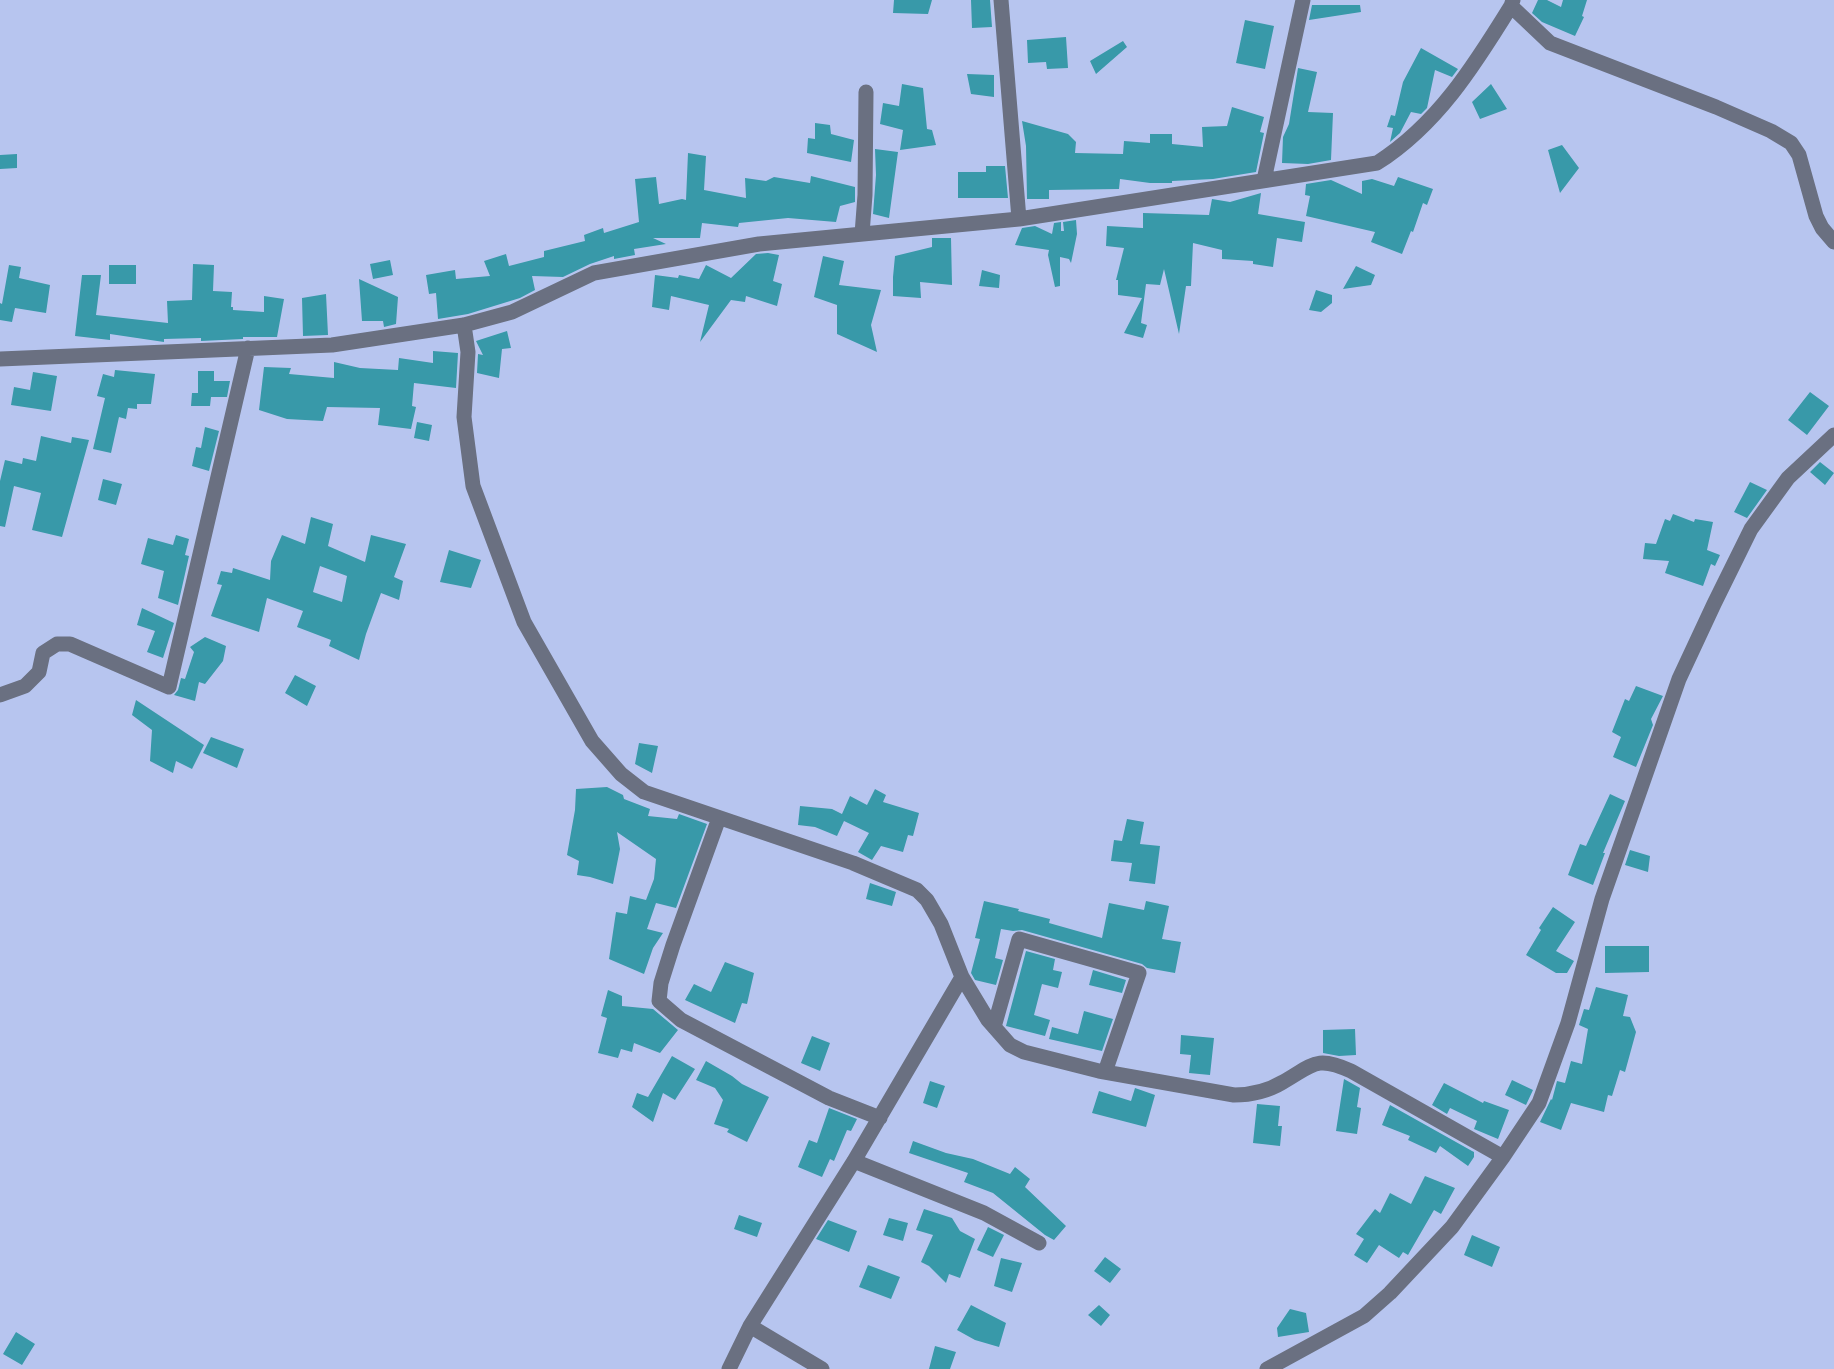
<!DOCTYPE html>
<html>
<head>
<meta charset="utf-8">
<style>
	body { margin:0 }
	canvas { display:block; background:#b7c5ef }
</style>
</head>
<body>
<canvas width="1834" height="1369"></canvas>
<script>
const ctx = document.querySelector('canvas').getContext('2d');
ctx.lineJoin = 'round';
function paint(path, color) {
  ctx.fillStyle = color;
  ctx.fill(path, 'evenodd');
}
function strokePath(path, color, width, dash) {
  ctx.strokeStyle = color;
  ctx.lineWidth = width;
  ctx.lineCap = dash ? 'butt' : 'round';
  ctx.setLineDash(dash || []);
  ctx.stroke(path);
}
paint(new Path2D(`
	M 894,0 L 932,0 L 928,14 L 893,13 Z
	M 971,0 L 990,0 L 992,27 L 972,28 Z
	M 1538,0 L 1547,0 L 1561,7 L 1563,0 L 1587,0 L 1582,16 L 1584,17 L 1575,36 L 1542,22 L 1532,13 Z
	M 1312,5 L 1360,5 L 1361,12 L 1309,20 Z
	M 1245,20 L 1274,26 L 1265,69 L 1236,63 Z
	M 1066,37 L 1068,68 L 1047,69 L 1046,62 L 1028,63 L 1027,40 Z
	M 1123,41 L 1127,47 L 1096,74 L 1090,61 Z
	M 1421,48 L 1458,69 L 1452,77 L 1435,70 L 1427,108 L 1421,114 L 1411,112 L 1400,133 L 1390,142 L 1393,128 L 1387,127 L 1391,115 L 1395,116 L 1403,82 Z
	M 1298,68 L 1317,72 L 1308,112 L 1333,113 L 1331,160 L 1308,164 L 1282,163 L 1283,137 L 1289,124 Z
	M 967,74 L 994,75 L 994,97 L 971,94 Z
	M 902,84 L 923,88 L 927,129 L 932,130 L 936,145 L 900,150 L 903,130 L 880,124 L 883,103 L 899,106 Z
	M 1491,84 L 1507,109 L 1480,119 L 1472,102 Z
	M 1232,107 L 1264,117 L 1260,132 L 1264,133 L 1256,172 L 1213,179 L 1172,181 L 1172,183 L 1150,183 L 1120,179 L 1119,189 L 1049,190 L 1049,199 L 1027,199 L 1026,146 L 1022,121 L 1068,134 L 1076,142 L 1075,153 L 1123,154 L 1124,141 L 1150,143 L 1150,134 L 1172,134 L 1172,144 L 1203,147 L 1202,127 L 1227,126 Z
	M 815,123 L 830,125 L 831,134 L 854,140 L 851,162 L 807,153 L 808,138 L 815,139 Z
	M 1562,145 L 1579,168 L 1560,193 L 1548,150 Z
	M 875,149 L 898,152 L 889,218 L 873,214 L 876,175 Z
	M 688,153 L 706,156 L 704,190 L 746,198 L 745,178 L 766,181 L 774,177 L 810,183 L 811,176 L 855,187 L 855,202 L 840,206 L 836,222 L 788,218 L 739,223 L 738,227 L 702,223 L 700,238 L 653,238 L 666,244 L 634,249 L 635,255 L 614,259 L 614,256 L 590,264 L 563,277 L 532,276 L 535,290 L 520,298 L 468,314 L 438,319 L 436,293 L 429,294 L 426,275 L 455,270 L 456,279 L 490,276 L 484,261 L 506,254 L 509,266 L 544,257 L 544,251 L 585,241 L 584,235 L 603,228 L 604,233 L 639,222 L 635,179 L 656,177 L 659,204 L 682,199 L 686,200 Z
	M 17,154 L 17,168 L 0,169 L 0,155 Z
	M 986,166 L 1005,166 L 1008,198 L 958,198 L 958,172 L 986,172 Z
	M 1398,177 L 1433,189 L 1427,205 L 1423,203 L 1413,232 L 1411,231 L 1402,254 L 1371,242 L 1375,232 L 1306,216 L 1310,196 L 1305,195 L 1306,184 L 1331,180 L 1362,194 L 1362,181 L 1372,179 L 1394,186 Z
	M 1261,193 L 1258,214 L 1305,222 L 1302,242 L 1277,238 L 1273,267 L 1253,264 L 1253,261 L 1222,259 L 1222,250 L 1193,243 L 1191,286 L 1186,286 L 1179,334 L 1164,269 L 1160,285 L 1146,284 L 1141,323 L 1147,325 L 1143,338 L 1124,333 L 1142,298 L 1118,295 L 1118,280 L 1116,280 L 1124,248 L 1106,246 L 1107,226 L 1143,228 L 1143,213 L 1209,215 L 1212,199 L 1230,202 Z
	M 1076,220 L 1077,234 L 1071,263 L 1069,259 L 1060,257 L 1060,286 L 1055,287 L 1048,255 L 1049,250 L 1015,245 L 1022,228 L 1035,226 L 1052,234 L 1054,223 L 1061,222 L 1061,231 L 1064,231 L 1063,222 Z
	M 932,238 L 951,238 L 952,285 L 920,282 L 921,298 L 893,296 L 893,277 L 895,256 L 932,247 Z
	M 768,253 L 779,255 L 773,281 L 782,284 L 777,306 L 746,296 L 745,302 L 731,300 L 700,342 L 709,305 L 671,296 L 669,310 L 652,307 L 655,275 L 678,278 L 679,275 L 699,279 L 706,265 L 731,278 L 756,254 Z
	M 823,256 L 844,261 L 839,285 L 881,290 L 871,325 L 877,352 L 837,334 L 837,305 L 814,297 Z
	M 390,260 L 393,275 L 373,279 L 370,264 Z
	M 193,264 L 214,265 L 213,291 L 232,292 L 231,307 L 233,307 L 233,310 L 264,312 L 264,296 L 284,299 L 277,337 L 243,337 L 243,339 L 201,341 L 201,338 L 164,339 L 164,342 L 110,334 L 110,340 L 75,336 L 82,275 L 101,275 L 96,315 L 168,323 L 167,301 L 192,300 Z
	M 9,265 L 21,267 L 19,278 L 50,285 L 46,313 L 15,308 L 12,322 L 0,320 L 0,303 L 2,304 Z
	M 109,265 L 136,265 L 136,284 L 109,284 Z
	M 1356,266 L 1375,275 L 1371,285 L 1343,289 Z
	M 982,270 L 1000,275 L 999,288 L 979,286 Z
	M 359,279 L 398,297 L 396,324 L 384,327 L 383,321 L 362,321 Z
	M 1316,290 L 1332,295 L 1332,303 L 1321,312 L 1309,310 Z
	M 326,294 L 328,335 L 303,336 L 302,298 Z
	M 507,331 L 511,348 L 502,349 L 499,378 L 477,373 L 478,354 L 483,355 L 476,341 Z
	M 433,351 L 458,353 L 456,388 L 414,383 L 412,406 L 416,407 L 411,429 L 378,425 L 380,408 L 327,407 L 323,421 L 287,419 L 259,410 L 264,367 L 291,368 L 289,374 L 334,378 L 334,362 L 360,368 L 398,370 L 399,358 L 433,363 Z
	M 115,370 L 155,374 L 151,404 L 137,404 L 137,409 L 128,408 L 126,419 L 119,417 L 111,453 L 93,449 L 105,398 L 97,396 L 103,374 L 114,377 Z
	M 198,371 L 214,371 L 214,381 L 230,381 L 227,397 L 211,397 L 210,406 L 191,406 L 192,393 L 198,393 Z
	M 33,372 L 57,376 L 51,411 L 11,405 L 14,387 L 30,390 Z
	M 1810,392 L 1829,406 L 1807,435 L 1788,420 Z
	M 417,422 L 432,425 L 429,441 L 414,438 Z
	M 205,427 L 219,431 L 209,471 L 192,466 L 196,447 L 201,448 Z
	M 41,436 L 71,443 L 72,437 L 89,440 L 62,537 L 32,530 L 41,493 L 14,486 L 5,527 L 0,526 L 0,481 L 5,460 L 22,464 L 23,458 L 36,461 Z
	M 1820,462 L 1834,473 L 1825,485 L 1810,472 Z
	M 103,479 L 122,484 L 116,505 L 98,500 Z
	M 1750,482 L 1767,490 L 1747,518 L 1734,512 Z
	M 1673,514 L 1694,522 L 1695,519 L 1713,522 L 1707,550 L 1720,555 L 1715,566 L 1711,564 L 1703,586 L 1665,573 L 1669,561 L 1643,559 L 1645,543 L 1656,544 L 1665,519 L 1670,521 Z
	M 311,517 L 333,524 L 328,546 L 365,562 L 371,535 L 406,544 L 394,577 L 403,581 L 399,600 L 381,593 L 366,634 L 359,660 L 329,646 L 331,640 L 297,627 L 303,611 L 267,598 L 259,632 L 211,616 L 222,585 L 217,584 L 221,571 L 232,573 L 233,568 L 270,580 L 271,561 L 282,535 L 305,544 ZM 320,566 L 347,576 L 342,602 L 313,592 Z
	M 176,535 L 189,539 L 185,555 L 189,556 L 178,605 L 158,598 L 164,571 L 141,564 L 148,538 L 173,545 Z
	M 449,550 L 481,560 L 471,588 L 440,582 Z
	M 142,608 L 174,623 L 163,658 L 147,652 L 155,631 L 137,625 Z
	M 205,637 L 226,646 L 223,661 L 205,684 L 199,682 L 195,701 L 174,695 L 178,690 L 181,678 L 185,679 L 194,652 L 190,647 Z
	M 295,675 L 316,686 L 307,706 L 285,693 Z
	M 1636,686 L 1663,696 L 1651,719 L 1653,725 L 1636,767 L 1613,757 L 1621,737 L 1612,732 L 1625,699 L 1629,701 Z
	M 136,700 L 204,745 L 192,769 L 176,761 L 173,773 L 150,761 L 152,730 L 132,715 Z
	M 211,737 L 244,749 L 237,768 L 203,753 Z
	M 639,743 L 658,746 L 652,773 L 635,764 Z
	M 607,787 L 623,795 L 624,799 L 650,809 L 648,816 L 677,819 L 679,814 L 707,824 L 676,908 L 656,903 L 647,929 L 663,933 L 653,948 L 644,974 L 609,959 L 616,912 L 627,914 L 630,896 L 646,900 L 654,879 L 656,859 L 617,832 L 620,849 L 613,884 L 590,877 L 577,875 L 579,861 L 567,855 L 575,810 L 576,789 Z
	M 875,789 L 886,795 L 883,802 L 919,813 L 913,836 L 908,835 L 903,852 L 881,846 L 872,860 L 858,852 L 869,833 L 844,821 L 837,836 L 815,827 L 798,825 L 800,806 L 832,809 L 842,814 L 850,796 L 867,805 Z
	M 1610,794 L 1625,801 L 1603,853 L 1605,853 L 1593,885 L 1568,875 L 1580,844 L 1586,846 Z
	M 1127,819 L 1144,822 L 1140,844 L 1160,846 L 1155,884 L 1129,881 L 1132,863 L 1111,861 L 1114,840 L 1122,841 Z
	M 1630,850 L 1650,856 L 1648,872 L 1625,865 Z
	M 870,883 L 896,892 L 892,906 L 866,899 Z
	M 984,901 L 1019,909 L 1018,911 L 1050,919 L 1049,923 L 1102,938 L 1109,903 L 1144,910 L 1146,901 L 1169,906 L 1162,939 L 1181,942 L 1175,973 L 1147,968 L 1142,964 L 1022,930 L 1013,931 L 1001,929 L 995,958 L 1003,960 L 996,985 L 975,980 L 971,973 L 980,939 L 975,938 Z
	M 1553,907 L 1575,922 L 1556,951 L 1574,961 L 1567,973 L 1556,973 L 1526,955 L 1541,930 L 1539,928 Z
	M 1605,946 L 1649,946 L 1649,972 L 1605,973 Z
	M 1026,951 L 1055,959 L 1053,970 L 1062,972 L 1058,988 L 1042,984 L 1034,1015 L 1050,1020 L 1045,1036 L 1006,1026 Z
	M 725,962 L 754,973 L 747,1004 L 742,1003 L 735,1023 L 685,1000 L 694,984 L 711,992 Z
	M 1093,970 L 1126,980 L 1122,993 L 1089,985 Z
	M 1596,987 L 1628,995 L 1623,1016 L 1630,1017 L 1636,1032 L 1625,1072 L 1620,1070 L 1612,1096 L 1608,1095 L 1604,1112 L 1571,1103 L 1561,1130 L 1540,1122 L 1551,1099 L 1552,1100 L 1557,1081 L 1565,1083 L 1571,1061 L 1582,1064 L 1588,1029 L 1579,1025 L 1584,1009 L 1589,1010 Z
	M 608,990 L 622,996 L 622,1006 L 653,1009 L 678,1030 L 660,1053 L 634,1043 L 632,1052 L 621,1049 L 618,1058 L 598,1053 L 607,1018 L 601,1016 Z
	M 1084,1011 L 1113,1019 L 1102,1051 L 1049,1039 L 1052,1027 L 1078,1034 Z
	M 1355,1029 L 1356,1055 L 1339,1056 L 1323,1053 L 1323,1030 Z
	M 1181,1035 L 1214,1038 L 1210,1075 L 1189,1073 L 1191,1055 L 1180,1054 Z
	M 812,1036 L 830,1043 L 820,1071 L 801,1063 Z
	M 672,1056 L 695,1069 L 675,1100 L 663,1093 L 653,1122 L 632,1107 L 637,1093 L 648,1097 Z
	M 706,1061 L 732,1076 L 742,1084 L 769,1097 L 747,1142 L 727,1132 L 729,1129 L 714,1124 L 723,1100 L 715,1088 L 696,1080 Z
	M 1344,1079 L 1360,1088 L 1357,1107 L 1361,1108 L 1357,1134 L 1336,1131 Z
	M 1512,1080 L 1533,1090 L 1526,1105 L 1505,1095 Z
	M 930,1081 L 945,1086 L 937,1108 L 923,1103 Z
	M 1444,1083 L 1483,1103 L 1484,1101 L 1509,1110 L 1498,1139 L 1474,1129 L 1477,1121 L 1450,1108 L 1447,1114 L 1432,1105 Z
	M 1135,1088 L 1155,1095 L 1146,1127 L 1092,1113 L 1099,1091 L 1131,1101 Z
	M 1257,1104 L 1280,1106 L 1278,1126 L 1282,1126 L 1280,1146 L 1253,1143 Z
	M 1390,1105 L 1472,1151 L 1474,1152 L 1474,1157 L 1468,1166 L 1440,1146 L 1436,1153 L 1408,1140 L 1410,1136 L 1382,1125 Z
	M 829,1108 L 857,1119 L 851,1131 L 847,1130 L 834,1161 L 830,1159 L 822,1177 L 798,1167 L 809,1140 L 817,1143 Z
	M 913,1141 L 946,1153 L 973,1159 L 1010,1174 L 1015,1167 L 1030,1179 L 1025,1187 L 1066,1226 L 1054,1240 L 1045,1235 L 993,1193 L 964,1182 L 968,1173 L 909,1153 Z
	M 1425,1176 L 1455,1188 L 1441,1214 L 1434,1210 L 1408,1255 L 1403,1252 L 1399,1258 L 1379,1245 L 1367,1263 L 1354,1255 L 1364,1239 L 1356,1234 L 1375,1209 L 1380,1213 L 1390,1193 L 1411,1204 Z
	M 924,1209 L 952,1218 L 960,1231 L 975,1239 L 960,1278 L 949,1274 L 946,1283 L 929,1266 L 921,1262 L 933,1235 L 916,1230 Z
	M 739,1215 L 762,1223 L 757,1237 L 734,1229 Z
	M 889,1218 L 908,1223 L 903,1241 L 883,1235 Z
	M 828,1220 L 857,1231 L 849,1252 L 816,1239 Z
	M 988,1227 L 1004,1235 L 993,1257 L 977,1250 Z
	M 1472,1235 L 1500,1247 L 1492,1267 L 1464,1255 Z
	M 1105,1257 L 1121,1269 L 1110,1283 L 1094,1271 Z
	M 1001,1258 L 1022,1263 L 1012,1292 L 994,1286 Z
	M 868,1265 L 900,1277 L 891,1299 L 859,1287 Z
	M 971,1305 L 1006,1323 L 999,1347 L 975,1340 L 957,1330 Z
	M 1099,1305 L 1110,1315 L 1101,1326 L 1088,1315 Z
	M 1290,1309 L 1306,1313 L 1309,1332 L 1278,1337 L 1277,1328 Z
	M 16,1332 L 35,1344 L 22,1365 L 3,1354 Z
	M 935,1346 L 956,1352 L 950,1369 L 929,1369 Z`), '#3899a9');
strokePath(new Path2D(`
	M 1001,0 L 1019,219
	M 1511,6 L 1550,43 L 1716,107 L 1771,131 L 1791,143 L 1799,155 L 1816,216 L 1822,228 L 1834,242
	M 1264,180 L 1303,0
	M 862,234 L 865,195 L 866,92
	M 464,325 L 468,352 L 464,417 L 473,486 L 524,622 L 592,741 L 621,774 L 644,792 L 853,863 L 917,890 L 927,900 L 941,924 L 962,977 L 988,1020 L 1010,1045 L 1024,1052 L 1099,1071 L 1234,1095 C 1252,1095 1268,1091 1283,1082 C 1313,1065 1316,1055 1351,1071 L 1503,1157
	M 0,359 L 332,345 L 464,325 L 512,312 L 594,273 L 759,244 L 1019,219 L 1377,163 C 1437,125 1474,66 1511,6 L 1513,0
	M 0,695 L 25,686 L 39,672 L 43,653 L 57,644 L 70,644 L 169,687 L 248,348
	M 719,818 L 673,945 L 661,983 L 659,1001 L 681,1020 L 829,1098 L 880,1118
	M 994,1027 L 1019,939 L 1139,973 L 1105,1072
	M 854,1161 L 984,1213 L 1039,1243
	M 750,1326 L 822,1369
	M 729,1369 L 750,1326 L 854,1161 L 962,977
	M 1267,1369 L 1364,1316 L 1390,1293 L 1452,1227 L 1503,1157 L 1539,1103 L 1568,1023 L 1602,899 L 1679,679 L 1714,604 L 1751,529 L 1788,478 L 1834,435`), '#6a7081', 15);
</script>
</body>
</html>
